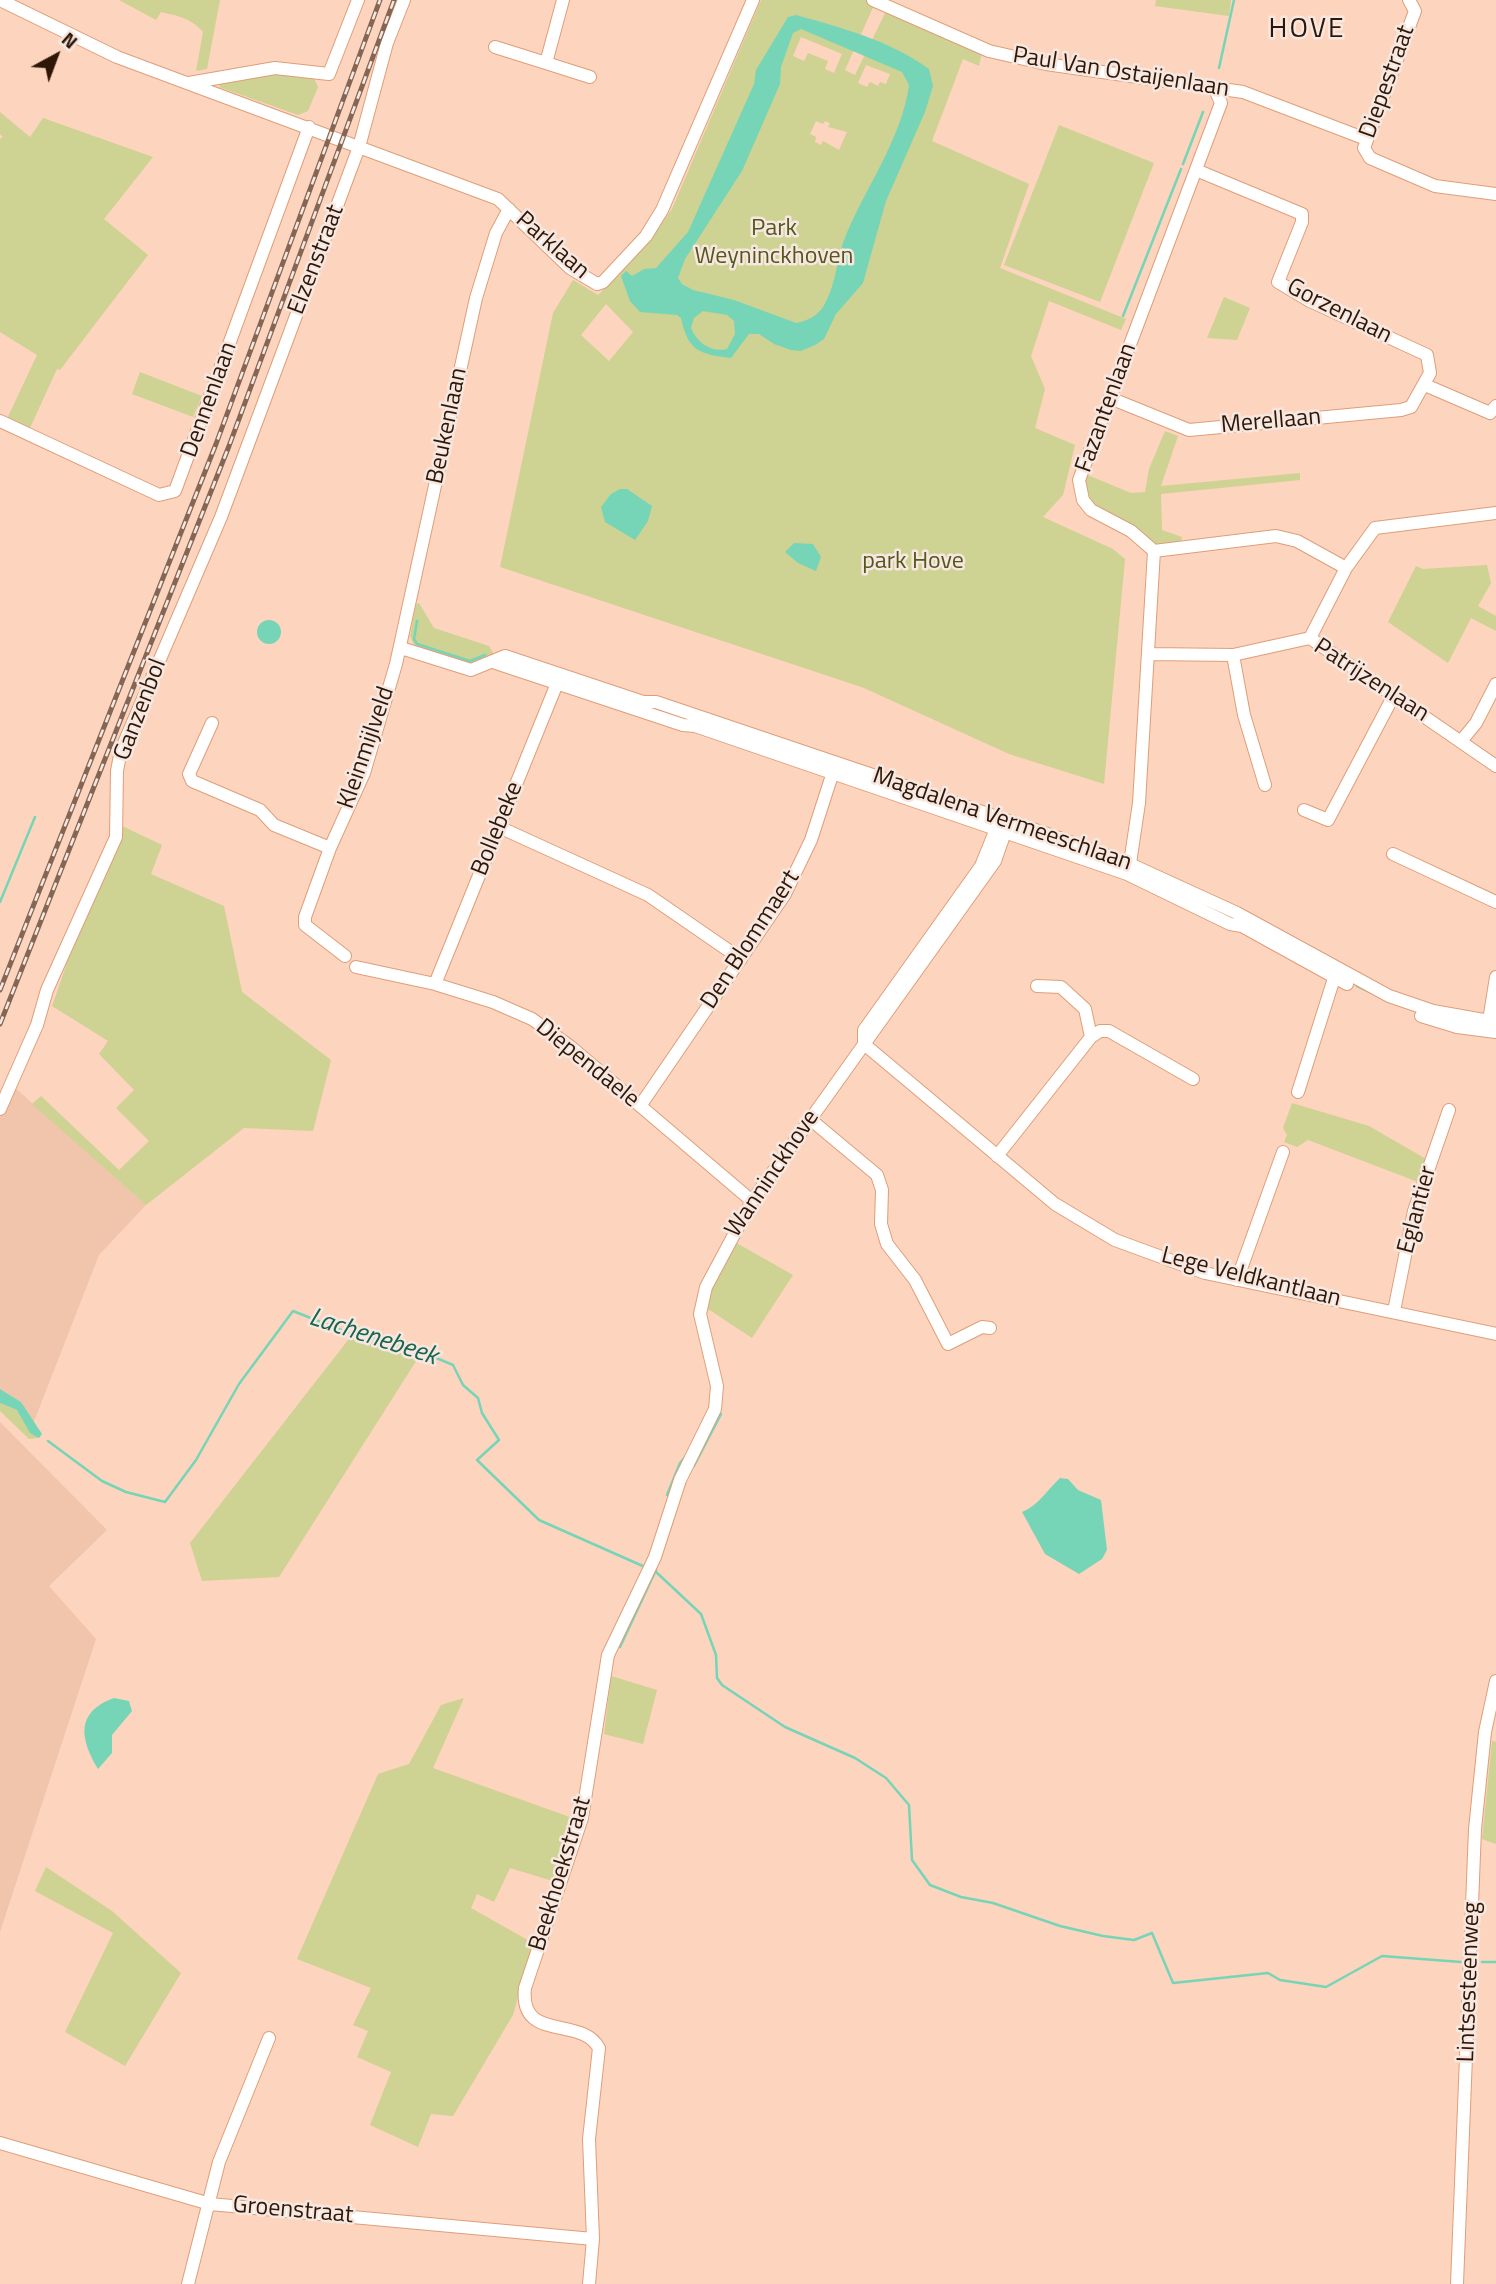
<!DOCTYPE html>
<html>
<head>
<meta charset="utf-8">
<style>
	body { margin:0 }
	#map { position:relative; width:1496px; height:2284px; overflow:hidden; background:#fdd4bd; font-family:"Titillium Web",sans-serif }
	canvas { display:block }
	.north { position:absolute; left:21px; top:21px; width:70px; height:70px; -webkit-text-stroke:5px #f6e8e0; paint-order:stroke; rotate:41deg; font-size:19px; font-weight:700; line-height:28px; text-align:center; color:#2f1708 }
	.north::after { content:''; display:block; margin:auto; width:24px; height:32px; background:#2f1708; clip-path:polygon(50% 0,100% 100%,50% 72%,0 100%) }
</style>
</head>
<body>
<div id="map">
<canvas width="1496" height="2284"></canvas>
<div class="north">N</div>
</div>
<script>
const ctx = document.querySelector('canvas').getContext('2d');
ctx.lineJoin = 'round';
function paint(path, color) {
  ctx.fillStyle = color;
  ctx.fill(path, 'evenodd');
}
function strokePath(path, color, width, dash) {
  ctx.strokeStyle = color;
  ctx.lineWidth = width;
  ctx.lineCap = dash ? 'butt' : 'round';
  ctx.setLineDash(dash || []);
  ctx.stroke(path);
}
function drawText(font, color, halo, rows, align = 'center') {
  ctx.font = font + ' "Titillium Web",sans-serif';
  ctx.lineWidth = 5;
  ctx.setLineDash([]);
  ctx.textBaseline = 'middle';
  ctx.strokeStyle = halo;
  ctx.fillStyle = color;
  for (const [text, x, y, turn = 0] of rows) {
    ctx.save();
    ctx.translate(x, y);
    ctx.rotate((+turn || 0) * Math.PI / 180);
    ctx.textAlign = isNaN(turn) ? turn : align;
    if (halo) ctx.strokeText(text, 0, 0);
    ctx.fillText(text, 0, 0);
    ctx.restore();
  }
}
paint(new Path2D(`
	M 13,1086 L 146,1205 L 99,1255 L 33,1424 L 21,1402 L 0,1389 L 0,1117 Z
	M 0,1422 L 107,1530 L 49,1586 L 96,1639 L 0,1932 Z`), '#f1c5ab');
paint(new Path2D(`
	M 119,0 L 220,0 L 207,69 L 196,71 L 203,32 C 191,18 178,16 161,12 L 156,20 Z
	M 761,0 L 867,0 L 875,3 L 845,70 L 855,75 L 887,9 L 982,52 L 979,66 L 963,59 L 932,141 L 1029,184 L 1000,268 L 1126,319 L 1121,330 L 1049,301 L 1031,356 L 1045,389 L 1035,428 L 1075,445 L 1063,495 L 1043,517 L 1113,549 L 1125,559 L 1104,784 L 1009,754 L 864,688 L 500,567 L 553,313 L 573,280 L 598,295 L 645,247 L 672,209 ZM 801,37 L 842,54 L 834,73 L 825,69 L 828,61 L 808,53 L 804,61 L 793,56 ZM 866,65 L 890,74 L 886,84 L 880,82 L 878,86 L 870,82 L 867,87 L 858,83 ZM 816,121 L 823,124 L 825,121 L 830,123 L 828,127 L 847,132 L 839,150 L 823,141 L 821,145 L 815,142 L 816,137 L 810,134 ZM 606,304 L 633,332 L 609,361 L 581,335 Z
	M 1156,0 L 1231,0 L 1229,16 L 1155,6 Z
	M 267,73 L 314,78 L 318,87 L 308,111 L 298,115 L 219,87 L 220,84 Z
	M 0,112 L 30,137 L 43,118 L 153,157 L 104,219 L 148,255 L 60,370 L 57,369 L 29,430 L 6,421 L 37,355 L 0,332 L 0,139 L 3,137 L 0,134 Z
	M 1059,125 L 1154,163 L 1100,302 L 1004,265 Z
	M 1224,297 L 1250,308 L 1237,340 L 1207,338 Z
	M 140,372 L 202,396 L 193,417 L 132,394 Z
	M 1165,431 L 1178,436 L 1161,486 L 1300,473 L 1300,480 L 1161,494 L 1162,530 L 1182,537 L 1181,542 L 1154,544 L 1132,525 L 1092,503 L 1085,485 L 1085,474 L 1131,493 L 1145,492 L 1149,469 Z
	M 1487,565 L 1491,583 L 1478,606 L 1496,616 L 1496,631 L 1471,618 L 1448,663 L 1388,622 L 1416,566 L 1423,569 Z
	M 419,603 L 434,628 L 489,646 L 495,656 L 471,664 L 414,645 L 410,636 L 416,604 Z
	M 116,823 L 162,845 L 151,874 L 224,906 L 242,992 L 331,1060 L 313,1131 L 244,1128 L 146,1205 L 32,1104 L 41,1096 L 119,1170 L 149,1141 L 116,1108 L 134,1090 L 99,1054 L 108,1041 L 52,1006 Z
	M 1292,1103 L 1369,1126 L 1426,1159 L 1418,1182 L 1308,1140 L 1297,1147 L 1284,1142 L 1287,1135 L 1283,1128 Z
	M 733,1241 L 793,1275 L 752,1338 L 705,1307 L 714,1280 Z
	M 359,1326 L 425,1347 L 279,1577 L 202,1581 L 190,1543 Z
	M 0,1403 L 17,1410 L 39,1438 L 29,1439 L 0,1411 Z
	M 611,1676 L 657,1690 L 643,1744 L 604,1734 Z
	M 464,1698 L 433,1768 L 578,1820 L 556,1882 L 510,1868 L 494,1902 L 477,1894 L 471,1908 L 533,1943 L 513,2015 L 453,2116 L 431,2114 L 418,2147 L 370,2125 L 391,2072 L 357,2057 L 368,2031 L 353,2025 L 371,1988 L 297,1959 L 378,1774 L 409,1764 L 441,1705 Z
	M 1492,1741 L 1496,1742 L 1496,1844 L 1482,1839 Z
	M 46,1867 L 112,1911 L 181,1973 L 125,2066 L 65,2032 L 113,1933 L 35,1891 Z`), '#ced293');
paint(new Path2D(`
	M 796,15 C 842,28 889,40 929,69 L 933,86 L 925,112 L 886,201 L 863,283 L 836,314 L 824,339 L 815,345 L 801,351 L 791,350 L 774,344 L 759,334 L 749,334 L 731,358 C 699,354 688,351 681,318 L 677,315 L 640,312 L 630,301 L 621,276 L 626,271 L 632,276 L 644,269 L 656,268 L 688,232 L 754,84 L 756,70 L 788,17 ZM 801,29 L 902,72 L 909,85 C 902,138 866,187 846,235 C 836,259 837,284 823,307 C 817,316 807,321 796,323 L 734,300 L 693,290 L 682,284 L 678,278 L 685,259 L 742,171 L 780,84 L 781,67 L 793,33 ZM 703,311 L 727,315 L 734,321 L 735,334 L 727,349 C 710,353 697,342 691,328 L 694,318 Z
	M 620,489 L 627,489 L 652,506 L 648,521 L 635,540 L 605,522 L 601,507 L 611,494 Z
	M 794,543 L 813,544 L 821,557 L 816,571 L 798,563 L 785,552 Z
	M257 632a12 12 0 1 1 24 0a12 12 0 1 1-24 0Z
	M 0,1389 L 21,1402 L 42,1434 L 39,1438 L 30,1433 L 17,1410 L 0,1403 Z
	M 1060,1478 L 1068,1479 L 1078,1490 L 1101,1500 L 1107,1550 L 1102,1559 L 1079,1574 L 1045,1554 L 1022,1512 C 1038,1506 1047,1490 1060,1478 Z
	M 114,1698 L 129,1701 L 132,1711 L 112,1735 L 112,1753 L 98,1769 C 80,1739 75,1712 114,1698 Z`), '#76d5b7');
strokePath(new Path2D(`
	M 1219,68 L 1234,0
	M 1183,164 L 1203,112
	M 1123,316 L 1181,169
	M 417,621 L 414,639 L 417,644 L 470,661 L 485,655
	M 0,902 L 35,817
	M 1357,986 L 1370,992
	M 48,1441 L 102,1481 L 126,1492 L 165,1502 L 196,1460 L 239,1384 L 293,1311 L 351,1334 L 403,1344 L 453,1365 L 463,1385 L 478,1398 L 482,1413 L 499,1440 L 477,1460 L 539,1520 L 645,1567
	M 694,1466 L 721,1414
	M 667,1495 L 680,1463 L 687,1455
	M 655,1571 L 701,1614 L 716,1655 L 717,1678 L 722,1685 L 785,1727 L 855,1758 L 886,1778 L 909,1805 L 912,1860 L 930,1885 L 961,1897 L 993,1903 L 1060,1926 L 1103,1936 L 1134,1940 L 1152,1933 L 1173,1983 L 1268,1973 L 1280,1980 L 1326,1987 L 1382,1956 L 1461,1962
	M 620,1647 L 656,1570
	M 1482,1962 L 1496,1962`), '#76d5b7', 2.5);
const minor = new Path2D(`
	M 0,0 L 117,57 L 498,199 L 570,268 L 597,284 L 603,282 L 646,236 L 662,210 L 753,0
	M 563,0 L 546,63 L 590,77
	M 873,0 L 989,51 L 1046,64 L 1243,92 L 1366,139
	M 1409,0 L 1415,11 L 1364,148 L 1370,158 L 1435,186 L 1496,194
	M 495,47 L 546,63
	M 189,83 L 275,68 L 329,74 L 358,0
	M 1425,385 L 1490,413 L 1496,406
	M 1110,398 L 1189,430 L 1401,410 L 1411,407 L 1430,373 L 1427,355 L 1310,301 L 1278,282 L 1302,222 L 1302,214 L 1196,170
	M 0,421 L 159,495 L 175,491 L 309,127
	M 1154,551 L 1276,536 L 1297,541 L 1346,568
	M 1310,638 L 1346,568 L 1375,528 L 1496,513
	M 401,648 L 471,670 L 505,656 L 643,702 L 656,702 L 1065,840 L 1132,865 L 1237,913 L 1389,996 L 1433,1011 L 1496,1022
	M 1149,654 L 1233,655 L 1310,638 L 1496,766
	M 1233,655 L 1244,715 L 1265,785
	M 493,662 L 683,725 L 695,726 L 1127,874 L 1230,924 L 1242,926 L 1347,984
	M 212,723 L 189,774 L 192,781 L 260,810 L 274,825 L 330,848
	M 1462,740 L 1476,723 L 1496,684
	M 1304,810 L 1328,820 L 1394,695
	M 499,827 L 648,895 L 741,959
	M 1393,854 L 1496,902
	M 1129,870 L 1139,803 L 1154,551 L 1131,531 L 1091,510 L 1083,500 L 1079,480 L 1221,103 L 1214,87
	M 345,956 L 305,925 L 305,917 L 330,848 L 364,773 L 396,664 L 476,298 L 496,233 L 509,209
	M 356,967 L 435,984 L 493,1002 L 532,1019 L 571,1047 L 752,1201
	M 435,984 L 560,676
	M 1037,986 L 1061,987 L 1085,1009 L 1091,1037
	M 1421,1016 L 1457,1027 L 1496,1032
	M 1488,1027 L 1496,977
	M 864,1044 L 1055,1204 L 1115,1240 L 1205,1273 L 1496,1334
	M 864,1044 L 864,1030 L 981,866 L 1000,819
	M 1298,1092 L 1336,972
	M 640,1106 L 785,894 L 811,840 L 835,766
	M 0,1109 L 37,1025 L 47,990 L 116,837 L 117,771 L 121,750 L 221,517 L 359,147 L 387,43 L 404,0
	M 810,1119 L 877,1175 L 882,1190 L 881,1224 L 887,1244 L 915,1280 L 948,1344 L 982,1327 L 990,1328
	M 997,1156 L 1091,1037 L 1100,1031 L 1109,1031 L 1193,1079
	M 1237,1280 L 1283,1152
	M 1394,1311 L 1414,1211 L 1449,1110
	M 0,2143 L 210,2204 L 593,2239
	M 188,2284 L 219,2162 L 269,2038
	M 589,2284 L 593,2239 L 589,2139 L 599,2048 C 581,2015 519,2043 525,1988 L 582,1818 L 608,1655 L 655,1557 L 680,1480 L 715,1409 L 717,1386 L 700,1314 L 706,1287 L 752,1201 L 995,861 L 1009,821
	M 1457,2284 L 1475,1829 L 1485,1732 L 1496,1681`);
strokePath(minor, '#df9e78', 14);
strokePath(minor, '#fff', 12);
const rail = new Path2D(`
	M 0,990 L 216,444 L 380,0
	M 0,1024 L 229,446 L 394,0`);
strokePath(rail, '#856654', 5);
strokePath(rail, '#f6e8e0', 2.5, [8]);
drawText('24px', '#2f1708', '#f6e8e0', [
	["Paul Van Ostaijenlaan",1121,73,9],
	["Diepestraat",1388,82,-70],
	["Parklaan",552,246,41],
	["Elzenstraat",317,260,-69],
	["Gorzenlaan",1339,312,27],
	["Dennenlaan",210,400,-70],
	["Fazantenlaan",1107,408,-70],
	["Merellaan",1271,422,-5],
	["Beukenlaan",448,426,-78],
	["Patrijzenlaan",1371,681,33],
	["Ganzenbol",141,710,-69],
	["Kleinmijlveld",367,748,-71],
	["Magdalena Vermeeschlaan",1002,820,19],
	["Bollebeke",498,829,-68],
	["Den Blommaert",751,940,-57],
	["Diependaele",587,1064,39],
	["Wanninckhove",773,1174,-56],
	["Eglantier",1418,1210,-75],
	["Lege Veldkantlaan",1251,1278,14],
	["Beekhoekstraat",561,1874,-73],
	["Lintsesteenweg",1470,1982,-88],
	["Groenstraat",293,2211,5]
]);
drawText('24px', '#55571e', '#f6e8e0', [
	["Park",774,229],
	["Weyninckhoven",774,257],
	["park Hove",913,562]
]);
drawText('italic 26px', '#186450', '#f6e8e0', [
	["Lachenebeek",373,1338,18]
]);
ctx.letterSpacing = '2px';
drawText('28px', '#2f1708', '#f6e8e0', [
	["HOVE",1307,30]
]);
ctx.letterSpacing = '0px';
</script>
</body>
</html>
